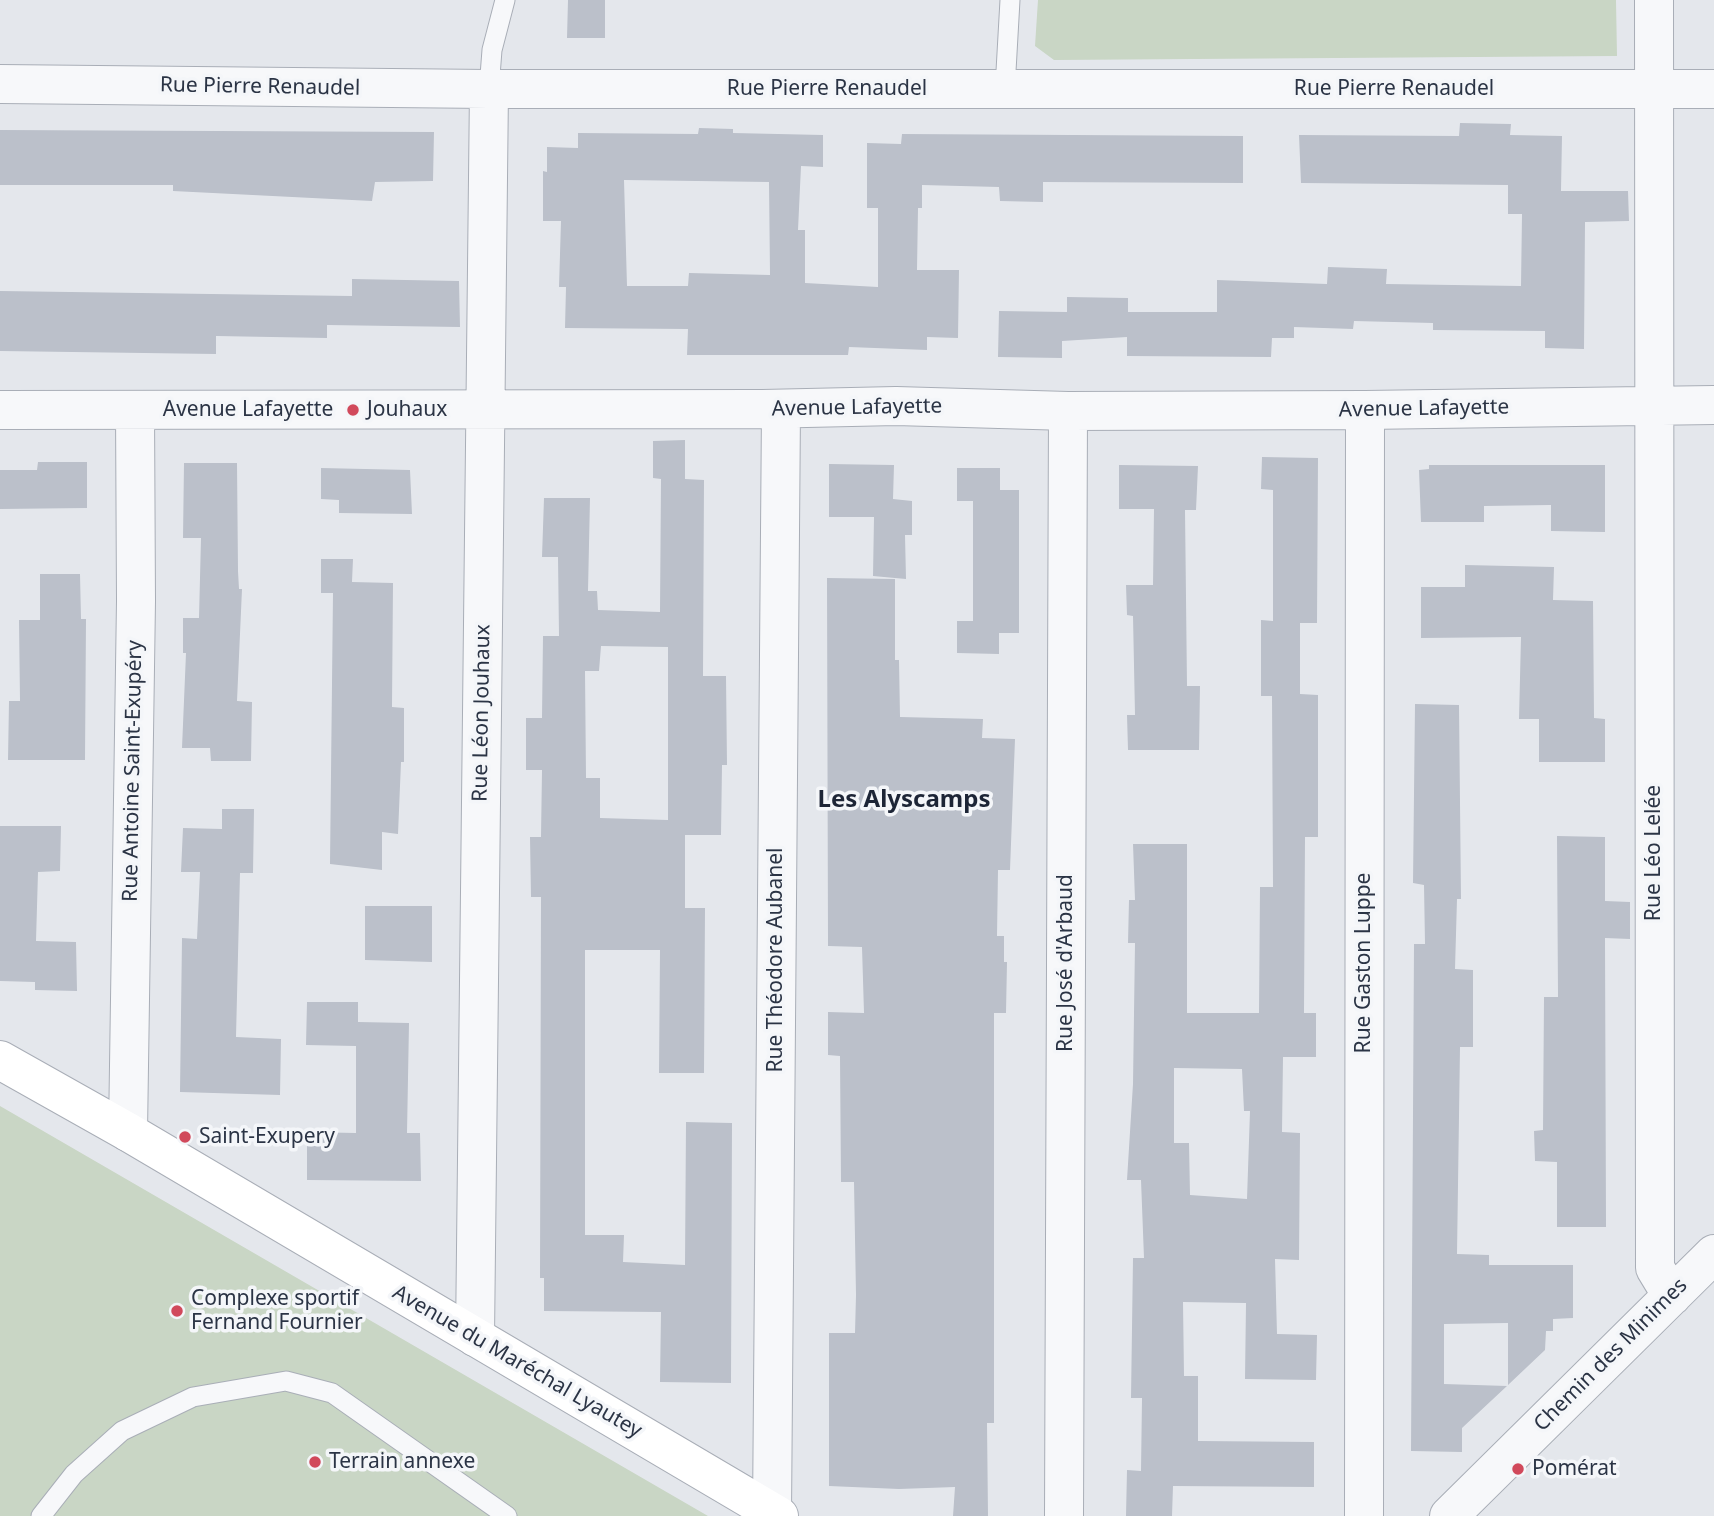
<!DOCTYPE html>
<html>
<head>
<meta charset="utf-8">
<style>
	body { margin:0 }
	canvas { display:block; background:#e4e7ec }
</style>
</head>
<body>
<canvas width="1714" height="1516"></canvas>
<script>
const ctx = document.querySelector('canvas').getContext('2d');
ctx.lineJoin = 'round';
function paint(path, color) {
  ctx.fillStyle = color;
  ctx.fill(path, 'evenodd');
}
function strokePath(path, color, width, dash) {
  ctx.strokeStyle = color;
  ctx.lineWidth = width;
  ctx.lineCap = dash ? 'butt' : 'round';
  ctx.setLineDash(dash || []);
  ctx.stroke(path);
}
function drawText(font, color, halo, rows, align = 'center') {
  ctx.font = font + ' "Noto Sans",sans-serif';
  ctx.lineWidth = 7;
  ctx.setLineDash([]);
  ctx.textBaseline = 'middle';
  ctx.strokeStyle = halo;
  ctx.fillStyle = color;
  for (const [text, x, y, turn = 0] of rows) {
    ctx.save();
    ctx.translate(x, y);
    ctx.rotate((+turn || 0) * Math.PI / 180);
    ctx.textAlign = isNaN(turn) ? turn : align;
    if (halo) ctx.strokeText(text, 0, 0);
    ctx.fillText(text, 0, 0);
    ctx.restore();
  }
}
paint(new Path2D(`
	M 1038,0 L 1616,0 L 1617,56 L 1054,60 L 1035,46 Z
	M 0,1106 L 708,1516 L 0,1516 Z`), '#c9d6c5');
paint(new Path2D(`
	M 568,0 L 605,0 L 605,38 L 567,38 Z
	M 1460,123 L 1511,124 L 1510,135 L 1562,136 L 1561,191 L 1628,191 L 1629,221 L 1585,222 L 1584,349 L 1545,348 L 1545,331 L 1433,330 L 1433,323 L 1354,321 L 1353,329 L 1294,327 L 1294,338 L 1272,338 L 1271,357 L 1127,356 L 1127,337 L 1062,341 L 1062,358 L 998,357 L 999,311 L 1067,312 L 1067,297 L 1128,298 L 1128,312 L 1217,312 L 1217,280 L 1327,284 L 1328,267 L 1387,269 L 1386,284 L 1521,286 L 1522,214 L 1508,214 L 1508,185 L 1301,183 L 1299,135 L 1459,136 Z
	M 699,128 L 733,129 L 733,133 L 823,135 L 823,167 L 801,166 L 798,230 L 805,230 L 805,283 L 878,287 L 878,208 L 867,208 L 867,143 L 901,144 L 902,134 L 1243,136 L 1243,183 L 1043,182 L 1043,202 L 1000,201 L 999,187 L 922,185 L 922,208 L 918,208 L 917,270 L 959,270 L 958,338 L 927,337 L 927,350 L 849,347 L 848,355 L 687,355 L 688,329 L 565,328 L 566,287 L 559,287 L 561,221 L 543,221 L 543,171 L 547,172 L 547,147 L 578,148 L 578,133 L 698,134 ZM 624,180 L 769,182 L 770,275 L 689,273 L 688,286 L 627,286 Z
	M 0,130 L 434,132 L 433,181 L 375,182 L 372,201 L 173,191 L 173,185 L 0,185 Z
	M 352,279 L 459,281 L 460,327 L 327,325 L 327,338 L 216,336 L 216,354 L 0,351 L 0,291 L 352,296 Z
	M 685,440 L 685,479 L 704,480 L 703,676 L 726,676 L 727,765 L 722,765 L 721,835 L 685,835 L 685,908 L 705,908 L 704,1073 L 659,1073 L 660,950 L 585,950 L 585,1235 L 624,1235 L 623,1262 L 685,1265 L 686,1122 L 732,1123 L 731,1383 L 660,1382 L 661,1312 L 544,1311 L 544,1278 L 540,1278 L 541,897 L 531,897 L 530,837 L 541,837 L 542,770 L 526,770 L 526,718 L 542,718 L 543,636 L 559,636 L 558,557 L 542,557 L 544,498 L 590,498 L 588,591 L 597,591 L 598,610 L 660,612 L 661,479 L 653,478 L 653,441 ZM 601,646 L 668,647 L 668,820 L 600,818 L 600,778 L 586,778 L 585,671 L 599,671 Z
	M 1262,457 L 1318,458 L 1317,623 L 1300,623 L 1300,694 L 1318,695 L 1318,837 L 1305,837 L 1304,1013 L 1316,1013 L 1316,1057 L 1283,1057 L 1282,1132 L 1300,1133 L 1299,1260 L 1275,1259 L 1277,1334 L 1317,1335 L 1316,1380 L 1245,1379 L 1246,1303 L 1183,1302 L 1184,1376 L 1198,1376 L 1198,1441 L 1314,1442 L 1314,1487 L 1173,1486 L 1172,1516 L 1126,1516 L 1127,1470 L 1141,1471 L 1142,1398 L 1131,1398 L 1133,1258 L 1144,1258 L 1141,1180 L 1127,1180 L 1133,1084 L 1135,943 L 1128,943 L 1129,900 L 1135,900 L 1133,844 L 1187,844 L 1187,1013 L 1259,1013 L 1260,887 L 1273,887 L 1272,696 L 1261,696 L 1261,620 L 1273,621 L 1273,490 L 1261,489 ZM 1174,1068 L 1242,1069 L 1244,1111 L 1250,1111 L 1247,1199 L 1190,1195 L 1189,1143 L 1174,1143 Z
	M 38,462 L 87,462 L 87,508 L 0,509 L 0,470 L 37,470 Z
	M 184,463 L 237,463 L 238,571 L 239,589 L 242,589 L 237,701 L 252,702 L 251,761 L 211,761 L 210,748 L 182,748 L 186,653 L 183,653 L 183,618 L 199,618 L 201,538 L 183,538 Z
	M 829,464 L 894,465 L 893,499 L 912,501 L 912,535 L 905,535 L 906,579 L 873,576 L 874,517 L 829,517 Z
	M 1119,465 L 1198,466 L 1196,510 L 1185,510 L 1187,686 L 1200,686 L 1199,750 L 1128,750 L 1127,715 L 1135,715 L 1133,616 L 1127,615 L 1126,585 L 1153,585 L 1154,509 L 1119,509 Z
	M 1429,465 L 1605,465 L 1605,532 L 1551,531 L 1551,505 L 1484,506 L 1484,522 L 1421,522 L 1419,470 L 1429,469 Z
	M 321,468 L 410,470 L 412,514 L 339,513 L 339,500 L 321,499 Z
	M 957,468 L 1000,468 L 1000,490 L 1019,490 L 1019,633 L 999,633 L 999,654 L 957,653 L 957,621 L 973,621 L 973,501 L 957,501 Z
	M 321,559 L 353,559 L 352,582 L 393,583 L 392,707 L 404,708 L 404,762 L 401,762 L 398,834 L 382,832 L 382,870 L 330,864 L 333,593 L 321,593 Z
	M 1465,565 L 1554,567 L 1553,600 L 1593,601 L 1594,718 L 1605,719 L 1605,762 L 1539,762 L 1539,719 L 1519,719 L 1521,637 L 1421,638 L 1421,587 L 1465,587 Z
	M 40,574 L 80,574 L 81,619 L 86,619 L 85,760 L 8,760 L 9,701 L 20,701 L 19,620 L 40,620 Z
	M 827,578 L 895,579 L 895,660 L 899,660 L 900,717 L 983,719 L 982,738 L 1015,739 L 1010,870 L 998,870 L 997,936 L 1004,936 L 1004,962 L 1007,962 L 1006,1013 L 994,1013 L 994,1423 L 987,1423 L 988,1516 L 953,1516 L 955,1487 L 899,1489 L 829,1486 L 829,1333 L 855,1333 L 856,1295 L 854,1182 L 841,1182 L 840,1056 L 828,1055 L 828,1012 L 864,1013 L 862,947 L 828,946 Z
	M 1415,704 L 1459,705 L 1461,899 L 1457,899 L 1455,969 L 1473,970 L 1473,1047 L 1460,1047 L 1457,1254 L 1489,1255 L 1489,1265 L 1573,1265 L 1573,1318 L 1553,1319 L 1553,1331 L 1546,1331 L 1545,1350 L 1508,1385 L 1508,1323 L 1444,1324 L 1444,1384 L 1507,1386 L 1462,1428 L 1462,1452 L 1411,1451 L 1414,944 L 1425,944 L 1424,885 L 1413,883 Z
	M 222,809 L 254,809 L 253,873 L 240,873 L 236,1037 L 281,1039 L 280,1095 L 180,1092 L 182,938 L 197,939 L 200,872 L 181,872 L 183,828 L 222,829 Z
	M 0,826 L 61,826 L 60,871 L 38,872 L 36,941 L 76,942 L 77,991 L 35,990 L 35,982 L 0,981 Z
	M 1557,836 L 1605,837 L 1605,901 L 1630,902 L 1630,939 L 1605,938 L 1606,1227 L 1557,1227 L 1557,1162 L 1535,1161 L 1534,1131 L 1543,1130 L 1544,997 L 1558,997 Z
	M 365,906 L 432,906 L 432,962 L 365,960 Z
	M 307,1002 L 358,1002 L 358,1022 L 409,1023 L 407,1133 L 420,1133 L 421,1181 L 307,1180 L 307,1132 L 356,1133 L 356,1046 L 306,1045 Z`), '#bbc0ca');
const service = new Path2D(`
	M 489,89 L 492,50 L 505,0
	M 1005,89 L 1010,0
	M 41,1516 L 74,1474 L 122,1431 L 193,1397 L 286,1381 L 332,1393 L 507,1516`);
const minor = new Path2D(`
	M 1654,0 L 1655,1268 L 1672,1296
	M 0,84 L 489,89 L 1714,89
	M 0,410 L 762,409 L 896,406 L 1068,411 L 1365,410 L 1714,405
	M 128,1132 L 136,601 L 135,410
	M 475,1337 L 489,89
	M 772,1512 L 781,409
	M 1064,1516 L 1068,411
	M 1364,1516 L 1365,410
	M 1449,1516 L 1714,1254`);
const secondary = new Path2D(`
	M 0,1060 L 128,1132 L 779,1516`);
strokePath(service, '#a9aeb7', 21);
strokePath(minor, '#a9aeb7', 40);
strokePath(secondary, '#a9aeb7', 40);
strokePath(service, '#f7f8fa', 19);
strokePath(minor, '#f7f8fa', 38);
strokePath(secondary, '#fff', 38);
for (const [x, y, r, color] of [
	[353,410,7,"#d1495b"],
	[185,1137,7,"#d1495b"],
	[177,1311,7,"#d1495b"],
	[315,1462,7,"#d1495b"],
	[1518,1469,7,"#d1495b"]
]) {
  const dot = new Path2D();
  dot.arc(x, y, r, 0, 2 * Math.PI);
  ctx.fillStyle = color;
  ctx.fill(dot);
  strokePath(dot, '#f4f6f9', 2.5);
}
drawText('21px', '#2b3445', '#f4f6f9', [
	["Rue Pierre Renaudel",260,87,1],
	["Rue Pierre Renaudel",827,89],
	["Rue Pierre Renaudel",1394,89],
	["Avenue Lafayette",857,408,-1],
	["Avenue Lafayette",1424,409,-1],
	["Avenue Lafayette",248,410],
	["Rue Léon Jouhaux",482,713,-89],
	["Rue Antoine Saint-Exupéry",133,771,-89],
	["Rue Léo Lelée",1654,853,-90],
	["Rue Théodore Aubanel",776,960,-90],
	["Rue José d'Arbaud",1066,963,-90],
	["Rue Gaston Luppe",1364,963,-90],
	["Chemin des Minimes",1611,1355,-45],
	["Avenue du Maréchal Lyautey",517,1362,30]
]);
drawText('21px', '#2b3445', '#f4f6f9', [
	["Jouhaux",367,410],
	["Saint-Exupery",199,1137],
	["Complexe sportif",191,1299],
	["Fernand Fournier",191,1323],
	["Terrain annexe",329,1462],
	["Pomérat",1532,1469]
], 'left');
drawText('bold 24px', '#1d2536', '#f4f6f9', [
	["Les Alyscamps",904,800]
]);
</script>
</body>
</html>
